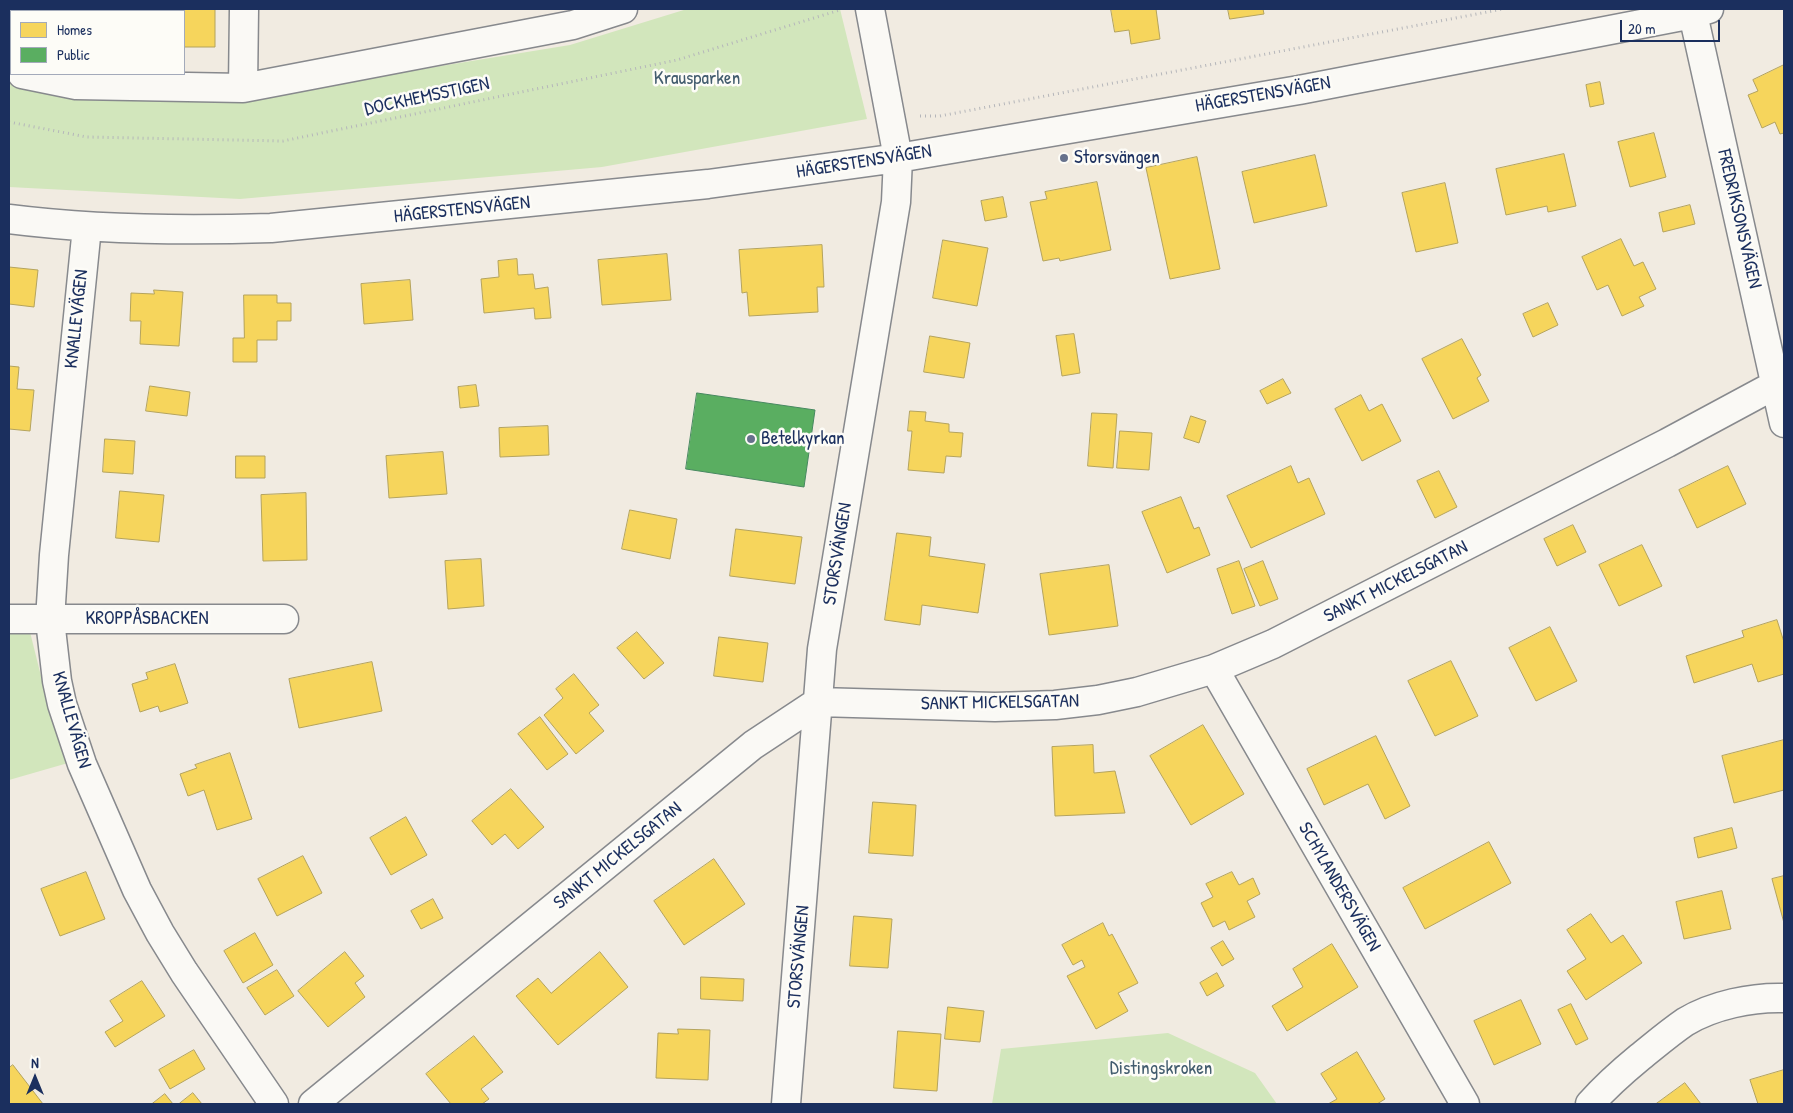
<!DOCTYPE html>
<html>
<head>
<meta charset="utf-8">
<style>
	body { margin:0 }
	#map { position:relative; width:1793px; height:1113px; overflow:hidden; background:#f1ebe1; font-family:"Patrick Hand",sans-serif }
	canvas { display:block }
	.frame { position:absolute; inset:0; border:10px solid #1b2f5e; pointer-events:none }
	.legend { position:absolute; left:10px; top:10px; width:175px; height:65px; box-sizing:border-box; background:#fdfcf7; border:1px solid #a3aaba; margin:0; padding:6px 9px; list-style:none; font-size:15px; color:#1b2f5e }
	.legend li { display:flex; align-items:center; gap:10px; height:25px }
	.legend b { width:25px; border:1px solid #a3aaba }
	.north { position:absolute; left:10px; top:1053px; width:50px; height:50px; -webkit-text-stroke:4px #fdfcf7; paint-order:stroke; rotate:0deg; font-size:14px; font-weight:700; line-height:20px; text-align:center; color:#1b2f5e }
	.north::after { content:''; display:block; margin:auto; width:18px; height:22px; background:#1b2f5e; clip-path:polygon(50% 0,100% 100%,50% 72%,0 100%) }
	.scale { position:absolute; left:1620px; top:20px; width:100px; height:22px; box-sizing:border-box; border:2px solid #1b2f5e; border-top:0; padding-left:6px; font-size:15px; line-height:18px; white-space:nowrap; color:#1b2f5e; -webkit-text-stroke:4px #fdfcf7; paint-order:stroke }
</style>
</head>
<body>
<div id="map">
<canvas width="1793" height="1113"></canvas>
<div class="frame"></div>
<ul class="legend">
<li><b style="height:14px;background:#f6d55c"></b>Homes</li>
<li><b style="height:14px;background:#5aae61"></b>Public</li>
</ul>
<div class="north">N</div>
<div class="scale">20 m</div>
</div>
<script>
const ctx = document.querySelector('canvas').getContext('2d');
ctx.lineJoin = 'round';
function paint(path, color) {
  ctx.fillStyle = color;
  ctx.fill(path, 'evenodd');
}
function strokePath(path, color, width, dash) {
  ctx.strokeStyle = color;
  ctx.lineWidth = width;
  ctx.lineCap = dash ? 'butt' : 'round';
  ctx.setLineDash(dash || []);
  ctx.stroke(path);
}
function drawText(font, color, halo, rows, align = 'center') {
  ctx.font = font + ' "Patrick Hand",sans-serif';
  ctx.lineWidth = 5;
  ctx.setLineDash([]);
  ctx.textBaseline = 'middle';
  ctx.strokeStyle = halo;
  ctx.fillStyle = color;
  for (const [text, x, y, turn = 0] of rows) {
    ctx.save();
    ctx.translate(x, y);
    ctx.rotate((+turn || 0) * Math.PI / 180);
    ctx.textAlign = isNaN(turn) ? turn : align;
    if (halo) ctx.strokeText(text, 0, 0);
    ctx.fillText(text, 0, 0);
    ctx.restore();
  }
}
paint(new Path2D(`
	M 687,9 L 840,9 L 867,119 L 602,167 L 240,199 L 9,187 L 9,81 L 70,94 L 244,98 L 570,45 Z
	M 30,632 L 47,700 L 68,763 L 9,780 L 9,633 Z
	M 1168,1033 L 1255,1073 L 1277,1104 L 992,1104 L 1001,1049 Z`), '#d2e6bc');
const homes = new Path2D(`
	M 25,9 L 84,9 L 84,11 L 25,11 Z
	M 170,9 L 215,9 L 215,47 L 184,47 L 184,11 L 170,11 Z
	M 1111,9 L 1156,9 L 1160,39 L 1131,44 L 1129,30 L 1115,32 Z
	M 1228,9 L 1263,9 L 1264,14 L 1230,19 Z
	M 1784,65 L 1784,133 L 1780,134 L 1775,122 L 1762,128 L 1748,95 L 1758,91 L 1753,80 Z
	M 1600,82 L 1604,104 L 1590,107 L 1586,85 Z
	M 1654,133 L 1666,177 L 1630,187 L 1618,142 Z
	M 1564,154 L 1576,206 L 1548,212 L 1547,206 L 1506,215 L 1496,169 Z
	M 1315,155 L 1327,206 L 1254,223 L 1242,172 Z
	M 1197,157 L 1220,269 L 1170,279 L 1146,168 Z
	M 1097,182 L 1111,250 L 1060,261 L 1059,258 L 1043,261 L 1030,202 L 1047,199 L 1045,192 Z
	M 1445,183 L 1458,243 L 1416,252 L 1402,193 Z
	M 1003,197 L 1007,217 L 985,221 L 981,201 Z
	M 1690,205 L 1695,224 L 1663,232 L 1659,213 Z
	M 1621,239 L 1634,266 L 1643,262 L 1656,289 L 1639,297 L 1644,306 L 1622,316 L 1608,285 L 1597,290 L 1582,257 Z
	M 943,240 L 988,248 L 977,306 L 933,298 Z
	M 822,245 L 824,287 L 817,287 L 818,312 L 749,316 L 747,292 L 742,293 L 739,250 Z
	M 667,254 L 671,300 L 602,305 L 598,260 Z
	M 517,259 L 518,275 L 533,274 L 535,289 L 548,287 L 551,318 L 535,319 L 534,308 L 484,313 L 481,279 L 499,277 L 498,261 Z
	M 9,267 L 38,270 L 34,307 L 9,304 Z
	M 410,280 L 413,320 L 364,324 L 361,284 Z
	M 154,290 L 183,292 L 179,346 L 140,344 L 141,321 L 130,321 L 131,293 L 154,294 Z
	M 244,295 L 277,295 L 277,303 L 291,303 L 291,321 L 277,321 L 277,340 L 257,340 L 257,362 L 233,362 L 233,338 L 244,338 Z
	M 1548,303 L 1558,325 L 1533,337 L 1523,314 Z
	M 1074,334 L 1080,373 L 1062,376 L 1056,336 Z
	M 930,336 L 970,343 L 964,378 L 924,372 Z
	M 1462,339 L 1481,375 L 1477,378 L 1489,401 L 1453,419 L 1422,359 Z
	M 9,366 L 19,367 L 17,389 L 34,390 L 30,431 L 9,429 Z
	M 1283,379 L 1291,393 L 1267,404 L 1260,391 Z
	M 476,385 L 479,406 L 460,408 L 458,387 Z
	M 150,386 L 190,392 L 187,416 L 146,411 Z
	M 1361,395 L 1369,411 L 1382,404 L 1401,441 L 1362,461 L 1335,409 Z
	M 910,411 L 926,412 L 925,421 L 949,424 L 949,432 L 963,433 L 961,457 L 946,456 L 944,473 L 908,470 L 912,431 L 908,431 Z
	M 1092,413 L 1117,414 L 1113,468 L 1088,466 Z
	M 1191,416 L 1206,421 L 1199,443 L 1184,438 Z
	M 548,426 L 549,455 L 500,457 L 499,428 Z
	M 1120,431 L 1152,433 L 1149,470 L 1117,468 Z
	M 105,439 L 135,441 L 133,474 L 103,472 Z
	M 443,452 L 447,494 L 389,498 L 386,456 Z
	M 236,456 L 265,456 L 265,478 L 236,478 Z
	M 1291,466 L 1298,483 L 1309,478 L 1325,514 L 1251,548 L 1227,496 Z
	M 1728,466 L 1746,504 L 1697,528 L 1679,490 Z
	M 1439,471 L 1457,507 L 1435,518 L 1417,481 Z
	M 120,491 L 164,495 L 159,542 L 116,538 Z
	M 306,493 L 307,560 L 263,561 L 261,495 Z
	M 1181,497 L 1194,529 L 1199,527 L 1210,555 L 1167,573 L 1142,512 Z
	M 630,510 L 677,519 L 670,559 L 622,549 Z
	M 1573,525 L 1586,552 L 1557,566 L 1544,539 Z
	M 736,529 L 802,537 L 795,584 L 730,576 Z
	M 897,533 L 931,537 L 929,556 L 985,564 L 978,613 L 922,605 L 920,625 L 885,620 Z
	M 1642,545 L 1662,586 L 1619,606 L 1599,565 Z
	M 481,559 L 484,606 L 448,609 L 445,561 Z
	M 1239,561 L 1255,606 L 1232,614 L 1217,569 Z
	M 1263,561 L 1278,599 L 1260,606 L 1244,569 Z
	M 1109,565 L 1118,626 L 1049,635 L 1040,574 Z
	M 1777,620 L 1784,642 L 1784,674 L 1758,682 L 1752,664 L 1694,683 L 1686,656 L 1744,637 L 1742,631 Z
	M 1550,627 L 1577,681 L 1536,701 L 1509,648 Z
	M 637,632 L 664,663 L 644,679 L 617,648 Z
	M 719,637 L 768,643 L 763,682 L 714,676 Z
	M 1451,661 L 1478,716 L 1435,736 L 1408,681 Z
	M 372,662 L 382,711 L 299,728 L 289,679 Z
	M 175,664 L 188,703 L 160,712 L 158,706 L 140,712 L 132,684 L 148,679 L 146,673 Z
	M 574,674 L 599,705 L 589,713 L 604,731 L 576,754 L 544,715 L 563,698 L 556,689 Z
	M 540,717 L 568,754 L 547,770 L 518,734 Z
	M 1203,725 L 1244,794 L 1191,825 L 1150,756 Z
	M 1376,736 L 1410,806 L 1385,819 L 1368,784 L 1324,805 L 1307,769 Z
	M 1784,740 L 1784,790 L 1734,803 L 1722,756 Z
	M 1093,745 L 1094,773 L 1115,771 L 1125,813 L 1055,816 L 1052,747 Z
	M 230,753 L 252,819 L 217,830 L 204,790 L 188,796 L 180,774 L 197,768 L 195,765 Z
	M 511,789 L 544,827 L 518,849 L 505,834 L 492,845 L 472,821 Z
	M 873,802 L 916,805 L 913,856 L 869,853 Z
	M 406,817 L 427,855 L 391,875 L 370,838 Z
	M 1732,828 L 1737,848 L 1698,858 L 1694,838 Z
	M 1489,842 L 1511,883 L 1425,929 L 1403,888 Z
	M 303,856 L 322,893 L 277,916 L 258,879 Z
	M 714,859 L 745,904 L 684,945 L 654,901 Z
	M 86,872 L 105,919 L 60,936 L 41,889 Z
	M 1232,872 L 1239,885 L 1253,878 L 1260,894 L 1247,901 L 1255,917 L 1229,930 L 1225,921 L 1213,927 L 1201,903 L 1213,897 L 1206,884 Z
	M 1784,876 L 1784,923 L 1772,879 Z
	M 1722,891 L 1731,929 L 1684,939 L 1676,902 Z
	M 433,899 L 443,918 L 421,929 L 411,911 Z
	M 1591,914 L 1611,943 L 1623,935 L 1642,963 L 1586,1000 L 1567,971 L 1586,959 L 1567,930 Z
	M 854,916 L 892,919 L 888,968 L 850,966 Z
	M 1103,923 L 1109,936 L 1112,934 L 1138,983 L 1118,993 L 1128,1011 L 1096,1029 L 1067,976 L 1085,967 L 1082,960 L 1073,965 L 1062,945 Z
	M 255,933 L 273,965 L 243,983 L 224,951 Z
	M 1223,941 L 1234,959 L 1222,966 L 1211,948 Z
	M 1332,944 L 1358,987 L 1287,1031 L 1272,1006 L 1303,987 L 1293,969 Z
	M 345,952 L 364,976 L 355,983 L 365,997 L 328,1027 L 298,991 Z
	M 600,952 L 628,987 L 558,1045 L 516,996 L 538,978 L 551,993 Z
	M 277,970 L 294,996 L 265,1015 L 247,988 Z
	M 1217,973 L 1224,986 L 1207,996 L 1200,983 Z
	M 701,977 L 744,979 L 743,1001 L 701,999 Z
	M 142,981 L 165,1016 L 115,1047 L 105,1032 L 123,1021 L 110,1001 Z
	M 1521,1000 L 1541,1044 L 1494,1065 L 1474,1021 Z
	M 1571,1004 L 1588,1039 L 1576,1045 L 1558,1010 Z
	M 948,1007 L 984,1011 L 980,1042 L 945,1039 Z
	M 678,1029 L 710,1030 L 708,1080 L 656,1078 L 658,1033 L 678,1034 Z
	M 898,1031 L 941,1034 L 937,1091 L 894,1088 Z
	M 474,1036 L 503,1072 L 481,1089 L 489,1099 L 482,1104 L 451,1104 L 426,1074 Z
	M 194,1050 L 205,1069 L 170,1089 L 159,1070 Z
	M 1357,1052 L 1385,1099 L 1377,1104 L 1328,1104 L 1337,1099 L 1321,1074 Z
	M 13,1065 L 43,1104 L 9,1104 L 9,1068 Z
	M 1784,1070 L 1784,1104 L 1758,1104 L 1750,1080 Z
	M 1685,1083 L 1701,1104 L 1656,1104 Z
	M 193,1093 L 202,1104 L 179,1104 Z
	M 165,1094 L 173,1104 L 152,1104 Z`);
paint(homes, '#f6d55c');
strokePath(homes, '#b4a35d', 1);
const public = new Path2D(`
	M 697,393 L 815,410 L 804,487 L 686,469 Z`);
paint(public, '#5aae61');
strokePath(public, '#478860', 1);
const street = new Path2D(`
	M 1693,14 L 1784,423
	M 22,74 L 76,85 L 243,88 L 573,25 L 623,9
	M 243,88 L 244,9
	M 9,219 C 96,230 183,231 271,228 L 708,184 L 898,158 L 1299,90 L 1693,14 L 1709,9
	M 87,227 L 54,555 L 50,620 L 57,681 L 62,704 L 82,764 L 137,890 L 160,933 L 184,972 L 274,1104
	M 9,619 L 284,619
	M 1214,669 L 1465,1104
	M 313,1104 L 753,745 L 818,702 L 995,707 L 1055,705 L 1098,700 L 1137,692 L 1214,669 L 1273,644 L 1667,443 L 1784,380
	M 786,1104 L 822,649 L 896,202 L 898,158 L 870,9
	M 1590,1104 C 1605,1087 1623,1071 1640,1057 C 1655,1045 1669,1033 1685,1022 C 1713,1005 1752,997 1784,998`);
strokePath(street, '#87898d', 31);
strokePath(new Path2D(`
	M 920,116 L 940,116 L 1503,9
	M 9,122 L 87,137 L 283,141 L 677,60 L 840,10`), '#b5b6ba', 3, [1, 4]);
strokePath(street, '#faf9f5', 28);
for (const [x, y, r, color] of [
	[1064,158,5,"#66718c"],
	[751,439,5,"#66718c"]
]) {
  const dot = new Path2D();
  dot.arc(x, y, r, 0, 2 * Math.PI);
  ctx.fillStyle = color;
  ctx.fill(dot);
  strokePath(dot, '#fdfcf7', 2);
}
drawText('19px', '#425c6e', '#fdfcf7', [
	["Krausparken",697,79],
	["Distingskroken",1161,1069]
]);
drawText('19px', '#1b2f5e', '#fdfcf7', [
	["HÄGERSTENSVÄGEN",1263,95,-10],
	["DOCKHEMSSTIGEN",427,97,-12],
	["HÄGERSTENSVÄGEN",864,162,-9],
	["HÄGERSTENSVÄGEN",462,210,-6],
	["FREDRIKSONSVÄGEN",1739,219,77],
	["KNALLEVÄGEN",77,319,-84],
	["STORSVÄNGEN",838,554,-81],
	["SANKT MICKELSGATAN",1396,582,-27],
	["KROPPÅSBACKEN",147,619],
	["SANKT MICKELSGATAN",1000,703,-1],
	["KNALLEVÄGEN",71,720,74],
	["SANKT MICKELSGATAN",618,856,-39],
	["SCHYLANDERSVÄGEN",1339,887,60],
	["STORSVÄNGEN",799,957,-85]
]);
drawText('19px', '#1b2f5e', '#fdfcf7', [
	["Storsvängen",1074,158],
	["Betelkyrkan",761,439]
], 'left');
</script>
</body>
</html>
